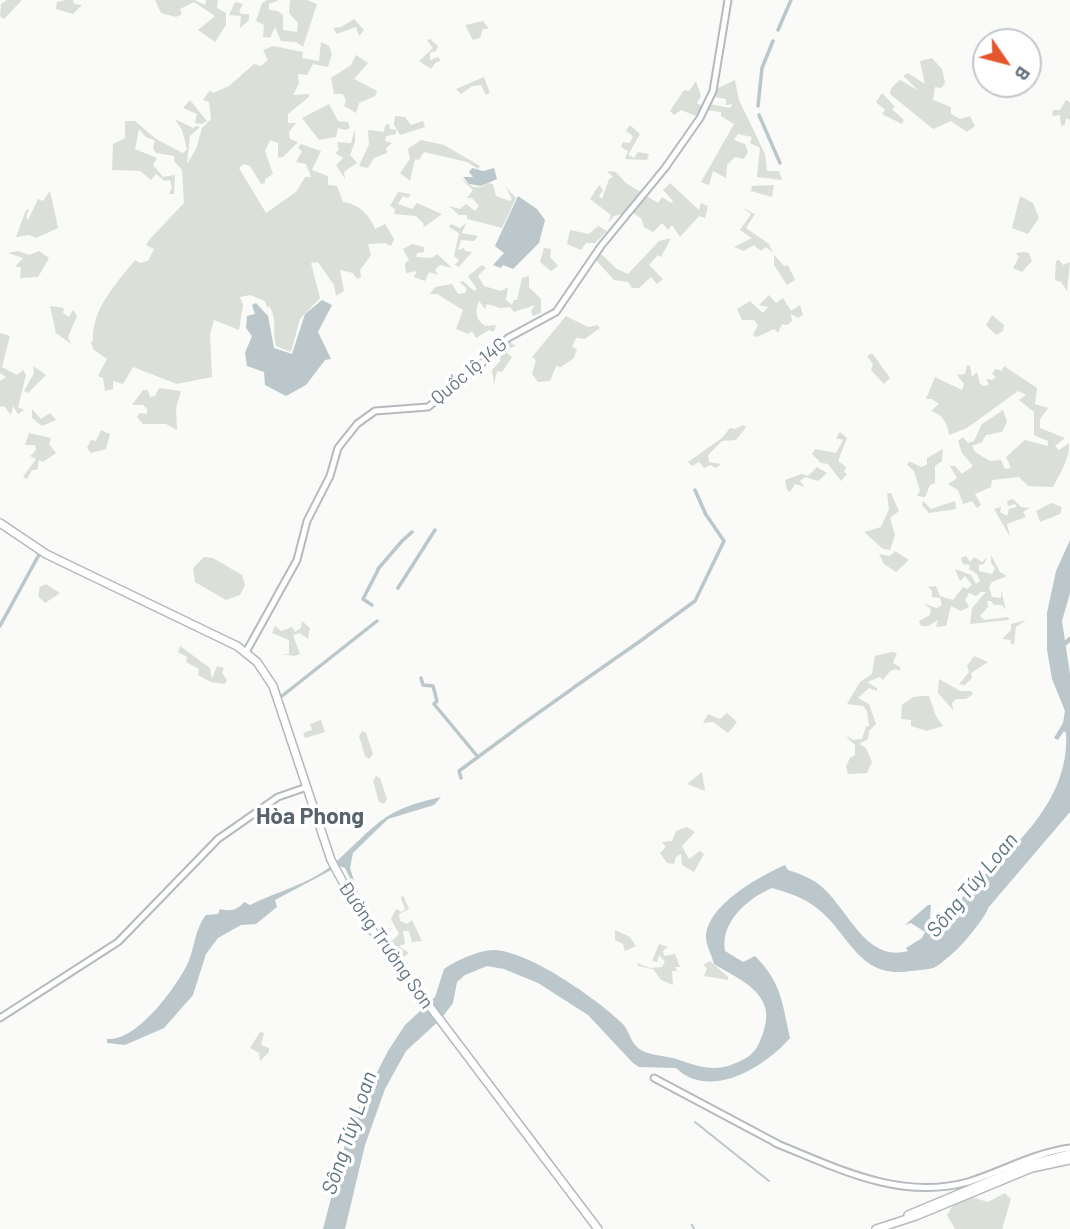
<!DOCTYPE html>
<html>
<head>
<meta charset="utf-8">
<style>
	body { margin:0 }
	#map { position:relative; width:1070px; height:1229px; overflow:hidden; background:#fafaf8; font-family:Barlow,sans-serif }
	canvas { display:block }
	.north { position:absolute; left:972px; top:28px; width:70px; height:70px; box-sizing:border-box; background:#fff; border:2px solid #c1c8cd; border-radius:50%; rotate:125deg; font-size:19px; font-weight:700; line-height:28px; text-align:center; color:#657683 }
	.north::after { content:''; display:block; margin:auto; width:24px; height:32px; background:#e4572e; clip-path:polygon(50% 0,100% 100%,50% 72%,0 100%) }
</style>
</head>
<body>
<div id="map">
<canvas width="1070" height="1229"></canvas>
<div class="north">B</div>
</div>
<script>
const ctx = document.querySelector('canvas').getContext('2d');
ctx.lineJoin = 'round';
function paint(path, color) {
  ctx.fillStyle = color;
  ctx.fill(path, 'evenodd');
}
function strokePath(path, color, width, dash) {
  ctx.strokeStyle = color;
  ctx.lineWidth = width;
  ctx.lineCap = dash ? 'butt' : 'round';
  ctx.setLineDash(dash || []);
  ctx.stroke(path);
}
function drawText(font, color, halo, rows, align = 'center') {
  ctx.font = font + ' Barlow,sans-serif';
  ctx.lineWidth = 7;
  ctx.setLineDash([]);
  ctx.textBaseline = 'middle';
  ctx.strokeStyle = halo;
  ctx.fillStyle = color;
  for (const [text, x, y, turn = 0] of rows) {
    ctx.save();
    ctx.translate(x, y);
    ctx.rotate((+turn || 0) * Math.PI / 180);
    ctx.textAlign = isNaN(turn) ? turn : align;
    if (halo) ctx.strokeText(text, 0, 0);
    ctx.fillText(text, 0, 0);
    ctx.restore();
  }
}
paint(new Path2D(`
	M 7,0 L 22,0 L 4,19 L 0,16 L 1,4 Z
	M 66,0 L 73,0 L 74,4 L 82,5 L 73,14 L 56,9 L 57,2 Z
	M 155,0 L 195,0 L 205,5 L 206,0 L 218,0 L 217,8 L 226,13 L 226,25 L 215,42 L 198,30 L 215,16 L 194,2 L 180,9 L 182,14 L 176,17 L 161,13 Z
	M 267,0 L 279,0 L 269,4 L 269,10 L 278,11 L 283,15 L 283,30 L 297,32 L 298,23 L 289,13 L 290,0 L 307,0 L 317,4 L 303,47 L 296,42 L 281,41 L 275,27 L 270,38 L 263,37 L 264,25 L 256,21 L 262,3 Z
	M 235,2 L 243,4 L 239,11 L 241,14 L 249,14 L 249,20 L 240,28 L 241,16 L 229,15 Z
	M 354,19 L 364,30 L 359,36 L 356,27 L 337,34 L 333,28 L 341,27 Z
	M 483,21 L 489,29 L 483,29 L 480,38 L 473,40 L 465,25 Z
	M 430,39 L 438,46 L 436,51 L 430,53 L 430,60 L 438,57 L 441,61 L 436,62 L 431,69 L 419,61 L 433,48 L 427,40 Z
	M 321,42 L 329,46 L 332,54 L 328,67 L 313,64 L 307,75 L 298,74 L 299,83 L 293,95 L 309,94 L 309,97 L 288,114 L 288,123 L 296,123 L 289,132 L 290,139 L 298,142 L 283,157 L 278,158 L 278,143 L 270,140 L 265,151 L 273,174 L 265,179 L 265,183 L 261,184 L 250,166 L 244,164 L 239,168 L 266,213 L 296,192 L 305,177 L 311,177 L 306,164 L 296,162 L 302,151 L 298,148 L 301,144 L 321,151 L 312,170 L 328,176 L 328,185 L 337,186 L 343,202 C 359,204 369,214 375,229 L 385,224 L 394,239 L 391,246 L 385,243 L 368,244 L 371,255 L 360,270 L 361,277 L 357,279 L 353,273 L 340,270 L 344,291 L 336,296 L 334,285 L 318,262 L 311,263 L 320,298 L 300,319 L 291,352 L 276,346 C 272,331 278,320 269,306 L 267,308 L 265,301 L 250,295 L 240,297 L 243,305 L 239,330 L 214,320 L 210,335 L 212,377 L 177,384 L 133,367 L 123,384 L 113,381 L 113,389 L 105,391 L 103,378 L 98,376 L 107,359 L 94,350 L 90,341 L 93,342 C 91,310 115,285 135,260 L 140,263 L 148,261 L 154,249 L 146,245 L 149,240 L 184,203 L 182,170 L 174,161 L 174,156 L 156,153 L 153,148 L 155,140 L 147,138 L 139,129 L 135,149 L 157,158 L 153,165 L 163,177 L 175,175 L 174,194 L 169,194 L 172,187 L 170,180 L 165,181 L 156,174 L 151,180 L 140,171 L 112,170 L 113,144 L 125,138 L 125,121 L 135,121 L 156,139 L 183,153 L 187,149 L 182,130 L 175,119 L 193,128 L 196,126 L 200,127 L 190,136 L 187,164 L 196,149 L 202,128 L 211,119 L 209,102 L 203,100 L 210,90 L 213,93 L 229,86 L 254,64 L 261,66 L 268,60 L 263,50 L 273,46 L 303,52 L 302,58 L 319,61 Z
	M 356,55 L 368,63 L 354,79 L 377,91 L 375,96 L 359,103 L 356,113 L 344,106 L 346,101 L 343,94 L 334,94 L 331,78 L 351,65 Z
	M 932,58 L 942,69 L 945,83 L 941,88 L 935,87 L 933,100 L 951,107 L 951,114 L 960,119 L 970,116 L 975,126 L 967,132 L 951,121 L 933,129 L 890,94 L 891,88 L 900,80 L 919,91 L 903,76 L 908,73 L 925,84 L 920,61 Z
	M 484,77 L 490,93 L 486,95 L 481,85 L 472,86 L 461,94 L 456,89 Z
	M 735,80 L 739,100 L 765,154 L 767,171 L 779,171 L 782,180 L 757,177 L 760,148 L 750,143 L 752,137 L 738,134 L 734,140 L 745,144 L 748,152 L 744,159 L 735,157 L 727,165 L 726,178 L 713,171 L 709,185 L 701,182 L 734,124 L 721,116 L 721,112 L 706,110 L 709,104 L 730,108 L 733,104 L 726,105 L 726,99 L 715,97 L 716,89 Z
	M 696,81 L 701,96 L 697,103 L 702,106 L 696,116 L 681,110 L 674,115 L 670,111 L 684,90 L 689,91 Z
	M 882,93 L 895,107 L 892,109 L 904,120 L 902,124 L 882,114 L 885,110 L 876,102 Z
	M 190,100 L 207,121 L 202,124 L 195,123 L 197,114 L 183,108 Z
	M 1066,100 L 1070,102 L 1070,120 L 1066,118 L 1065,125 L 1061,126 L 1060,115 L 1052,116 L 1053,110 L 1060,110 Z
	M 329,104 L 338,121 L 348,122 L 350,128 L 346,130 L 338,128 L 336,137 L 319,140 L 302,118 Z
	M 395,116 L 405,117 L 411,125 L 423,121 L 425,127 L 400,135 L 394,125 Z
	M 389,124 L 390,129 L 396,130 L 396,134 L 386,136 L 385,141 L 392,143 L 386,148 L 387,153 L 374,158 L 368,168 L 359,166 L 369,144 L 368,130 L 384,132 L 385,125 Z
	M 630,125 L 640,134 L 628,155 L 634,158 L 638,152 L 649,154 L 647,160 L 625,159 L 628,151 L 621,147 L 623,142 L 630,143 L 633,136 L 626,131 Z
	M 355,129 L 355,142 L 350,155 L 357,163 L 344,172 L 345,179 L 336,165 L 343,158 L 335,153 L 339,150 L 337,142 L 351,143 Z
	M 421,140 L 444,145 L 480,166 L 478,169 L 467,162 L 424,152 L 419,160 L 415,159 L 410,181 L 400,173 L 410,159 L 408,149 Z
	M 607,171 L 616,172 L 626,183 L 658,203 L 662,197 L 671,203 L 673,201 L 663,190 L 670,183 L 699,210 L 701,203 L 708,206 L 705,218 L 699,216 L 680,237 L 672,225 L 668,230 L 662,223 L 653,232 L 644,227 L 641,218 L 631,212 L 614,216 L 608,223 L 611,215 L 590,199 L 599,185 L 603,190 L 599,196 L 602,199 L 609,179 L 613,177 Z
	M 460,178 L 473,187 L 482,187 L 488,183 L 493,184 L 496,196 L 510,201 L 512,199 L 506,187 L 516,198 L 502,228 L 467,219 L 467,215 L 459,215 L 449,206 L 460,209 L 466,204 L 475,211 L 479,206 L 472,198 L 467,198 L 473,190 Z
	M 774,185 L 772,197 L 751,191 L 752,186 Z
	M 50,191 L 58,228 L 36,238 L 29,235 L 16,237 L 26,210 L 29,209 L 26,217 L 28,220 L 38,199 L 43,201 Z
	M 398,192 L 411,194 L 408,198 L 403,196 L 398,204 L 412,209 L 417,203 L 442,214 L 423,228 L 424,224 L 416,216 L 394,214 L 395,209 L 390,206 Z
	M 1020,196 L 1033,203 L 1039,218 L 1028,234 L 1012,228 Z
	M 741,207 L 755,214 L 746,228 L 769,244 L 773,253 L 766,247 L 761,251 L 754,245 L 744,251 L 734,247 L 752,238 L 740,230 L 751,214 Z
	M 466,223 L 462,233 L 478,236 L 474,241 L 461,240 L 458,250 L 464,248 L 465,251 L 472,252 L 459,267 L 455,265 L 459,260 L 454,256 L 459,233 L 449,227 L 451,224 L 460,228 Z
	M 598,226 L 607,231 L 595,243 L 586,243 L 581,250 L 567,244 L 570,230 L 589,234 Z
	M 671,238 L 661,257 L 658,255 L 649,265 L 663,279 L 657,284 L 651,277 L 639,288 L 632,288 L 628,282 L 614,280 L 595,259 L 600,253 L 617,269 L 628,274 L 659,241 Z
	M 412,244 L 424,247 L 424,252 L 417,253 L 416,257 L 432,258 L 437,254 L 452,268 L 440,265 L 435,270 L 438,275 L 429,272 L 425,281 L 414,277 L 417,271 L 406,273 L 405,263 L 409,260 L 403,249 Z
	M 544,248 L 551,249 L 550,257 L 558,266 L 551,271 L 540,262 Z
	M 18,251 L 29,255 L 39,251 L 49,258 L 38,277 L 20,278 L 21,267 L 15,267 L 23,258 L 8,253 Z
	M 1024,252 L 1029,253 L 1032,261 L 1022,272 L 1013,268 L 1019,257 L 1016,253 Z
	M 774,255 L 784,266 L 788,265 L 795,280 L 787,285 L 774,265 Z
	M 1059,260 L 1063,265 L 1070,262 L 1067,291 L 1061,282 L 1055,280 L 1056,261 Z
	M 482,265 L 486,268 L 478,276 L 484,286 L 501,291 L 508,287 L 506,300 L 512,305 L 514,300 L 517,300 L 522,278 L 529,276 L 529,287 L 541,299 L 541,313 L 533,316 L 531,311 L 535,305 L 514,312 L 510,307 L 500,308 L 487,304 L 485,309 L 479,301 C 475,311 475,319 485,326 L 496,325 L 494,332 L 489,330 L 476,338 L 472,331 L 468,334 L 456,329 L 463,310 L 437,294 L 430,294 L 435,287 L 452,284 L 458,294 L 465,293 L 467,289 L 460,282 L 463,281 L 474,291 L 477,289 L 468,276 Z
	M 769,295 L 776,303 L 783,298 L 791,311 L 800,305 L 803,315 L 798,318 L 791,314 L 792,321 L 787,325 L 782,324 L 778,333 L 774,329 L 757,337 L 753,335 L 758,325 L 754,320 L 742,320 L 737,309 L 750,301 L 763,313 L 768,307 L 759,305 Z
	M 50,306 L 64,308 L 63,313 L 69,317 L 73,310 L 77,316 L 68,337 L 71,344 L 56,333 Z
	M 992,315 L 1004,325 L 1003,331 L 996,335 L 986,325 Z
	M 566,316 L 588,327 L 597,325 L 600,328 L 585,339 L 576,338 L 572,347 L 577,349 L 574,358 L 561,367 L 556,366 L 550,381 L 538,382 L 532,374 L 536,360 L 532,357 Z
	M 0,333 L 10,336 L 2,367 L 17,375 L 23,370 L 26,375 L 18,407 L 24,410 L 18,414 L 13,406 L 11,415 L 4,406 L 0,407 L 0,381 L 6,377 L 0,373 Z
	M 501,337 L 498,349 L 508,341 L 516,346 L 510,348 L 507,353 L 512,357 L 502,372 L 497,371 L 494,384 L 492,370 L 501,360 L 486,352 Z
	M 872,353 L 890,378 L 884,384 L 871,370 L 873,364 L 867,356 Z
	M 967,365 L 970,366 L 972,377 L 977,372 L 980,384 L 984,386 L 989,385 L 986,379 L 992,380 L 996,377 L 992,374 L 995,369 L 1002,371 L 1004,366 L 1037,388 L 1035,404 L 1048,408 L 1040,419 L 1040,428 L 1065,438 L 1055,446 L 1059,450 L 1069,443 C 1070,459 1060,473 1053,487 L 1028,486 L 1019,477 L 992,480 L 991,487 L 975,494 L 981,505 L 977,508 L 972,501 L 963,504 L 958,490 L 948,484 L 957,478 L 950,466 L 955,466 L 962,474 L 973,466 L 962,453 L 958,441 L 963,437 L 968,443 L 974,441 L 982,424 L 1003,410 L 1007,422 L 1002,432 L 986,435 L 982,442 L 972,446 L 975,452 L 990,461 L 1001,460 L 1005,469 L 1011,468 L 1006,457 L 1025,440 L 1048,446 L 1048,441 L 1034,435 L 1034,412 L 1019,400 L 1026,395 L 1018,391 L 967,428 L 949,435 C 948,425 943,414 931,411 L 939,404 L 932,399 L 926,399 L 935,377 L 962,390 L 964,384 L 957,375 L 965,374 Z
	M 33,366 L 46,375 L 28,393 L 24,391 L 34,373 Z
	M 159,388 L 181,391 L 176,408 L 177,430 L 166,424 L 143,424 L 137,417 L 140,413 L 147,414 L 147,409 L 143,405 L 132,405 L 143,390 L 148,390 L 150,397 L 155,396 Z
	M 32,409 L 41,419 L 50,413 L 56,420 L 42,426 L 32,418 Z
	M 743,425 L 746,427 L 736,440 L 722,441 L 708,455 L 709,462 L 721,464 L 716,468 L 710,465 L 704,468 L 699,462 L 692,466 L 688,462 L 722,438 L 730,428 L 735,429 Z
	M 101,430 L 110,434 L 106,449 L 91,453 L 87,448 L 91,440 L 96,441 Z
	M 840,432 L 847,438 L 838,461 L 846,467 L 844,472 L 847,474 L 841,481 L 828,464 L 821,463 L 812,454 L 815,449 L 836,453 L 843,440 L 836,438 Z
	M 29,433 L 51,438 L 49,444 L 56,453 L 43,462 L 39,460 L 37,470 L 32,470 L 27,479 L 23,477 L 36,459 L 30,456 L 36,450 L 35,445 L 25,445 Z
	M 943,449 L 942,461 L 935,466 L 935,483 L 930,485 L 925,497 L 917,496 L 920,491 L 914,471 L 907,465 L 909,461 L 921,467 L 927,465 L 927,458 Z
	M 817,467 L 827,473 L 818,481 L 805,477 L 800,481 L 805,487 L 795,484 L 790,492 L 787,490 L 785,480 L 801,474 L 808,476 Z
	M 887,493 L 891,493 L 899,511 L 890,518 L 895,535 L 890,550 L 883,549 L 864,532 L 881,527 L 889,509 Z
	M 1013,499 L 1021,507 L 1030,508 L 1023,512 L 1026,517 L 1007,524 L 1010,537 L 994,509 L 1001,507 L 1000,512 L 1007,516 L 1009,509 L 1017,507 L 1015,504 L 1008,506 L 1007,501 Z
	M 923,501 L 931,509 L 955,501 L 956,509 L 929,513 L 922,505 Z
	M 1051,503 L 1062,507 L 1060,514 L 1040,522 L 1036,511 Z
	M 895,551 L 909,560 L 896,572 L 884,564 L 879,554 L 890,556 Z
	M 991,555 L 1000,572 L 1007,576 L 992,582 L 989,587 L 992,597 L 1001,598 L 1001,590 L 1006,610 L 1002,605 L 994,605 L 991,601 L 987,601 L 988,607 L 980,616 L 984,620 L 1008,617 L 1009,620 L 970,624 L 972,608 L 986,592 L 981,592 L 976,596 L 969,593 L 965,600 L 969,607 L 961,611 L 951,606 L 946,626 L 936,627 L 938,620 L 928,626 L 921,626 L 919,621 L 930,615 L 931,609 L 924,604 L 937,608 L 942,605 L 940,598 L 932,597 L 932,591 L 928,587 L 936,586 L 940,596 L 953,600 L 963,587 L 967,589 L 972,585 L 965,576 L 960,581 L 955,569 L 971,575 L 976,584 L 980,581 L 977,574 L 969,569 L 970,565 L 963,564 L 961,558 L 966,556 L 970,562 L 974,557 L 982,562 L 987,557 L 984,564 L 979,565 L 979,571 L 992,574 L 995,568 L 991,563 Z
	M 204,557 L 213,558 L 242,575 L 245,585 L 240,595 L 226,600 L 195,582 L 193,568 Z
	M 46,584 L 60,593 L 45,603 L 38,596 L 40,587 Z
	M 1026,620 L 1016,627 L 1014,645 L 1010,643 L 1011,640 L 1002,639 L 1011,630 L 1011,624 Z
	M 302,621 L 310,628 L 308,639 L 300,633 L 293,635 L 300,654 L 294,656 L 282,654 L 289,654 L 289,640 L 272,633 L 275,626 L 281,631 L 292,627 L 295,632 L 301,628 Z
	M 180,646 L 210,668 L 212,679 L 217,666 L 224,668 L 222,673 L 227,680 L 225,684 L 211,682 L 198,675 L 199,669 L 186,662 L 187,657 L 178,652 Z
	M 892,652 L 897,653 L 893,663 L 900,667 L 900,671 L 896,669 L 890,671 L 883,680 L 880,677 L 867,682 L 877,688 L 877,691 L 869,688 L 858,698 L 869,704 L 876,724 L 869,731 L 868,739 L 859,744 L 866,748 L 872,762 L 867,773 L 848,774 L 846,766 L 850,758 L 855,755 L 855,745 L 846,736 L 854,740 L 862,739 L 866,726 L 869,726 L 867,711 L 863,706 L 847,704 L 860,682 L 872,674 L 875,656 Z
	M 974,656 L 988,662 L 971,673 L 972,678 L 965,685 L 959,684 L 969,672 L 967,666 Z
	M 939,679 L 960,691 L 971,691 L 973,694 L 966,699 L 956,699 L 952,703 L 953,710 L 938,693 Z
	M 923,696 L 929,696 L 936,716 L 943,726 L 927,731 L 911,726 L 911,720 L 901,719 L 902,705 L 913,697 Z
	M 727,713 L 737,722 L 728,733 L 713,722 L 703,723 L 708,714 L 720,719 Z
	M 321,720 L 325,732 L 305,738 L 303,733 L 312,730 L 310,724 Z
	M 362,731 L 366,733 L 373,754 L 369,759 L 365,756 L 359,736 Z
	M 702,772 L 705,791 L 687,784 Z
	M 376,776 L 380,778 L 387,799 L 384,804 L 379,802 L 373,781 Z
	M 687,827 L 695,832 L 682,846 L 689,859 L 700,851 L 704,854 L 694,872 L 682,865 L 681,854 L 676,857 L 674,864 L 667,863 L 660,853 L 666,847 L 662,842 L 672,841 L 676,831 Z
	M 403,895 L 409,909 L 399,914 L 400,921 L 407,924 L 412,920 L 422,941 L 412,942 L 409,931 L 403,931 L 405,944 L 399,946 L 409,953 L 399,961 L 392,955 L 397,949 L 392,941 L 399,934 L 391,919 L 396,909 L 402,912 L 405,909 L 401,898 Z
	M 615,930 L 630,937 L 636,946 L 625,951 L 623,944 L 615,940 Z
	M 659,944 L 668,947 L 663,951 L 664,956 L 675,954 L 680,967 L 675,967 L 677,971 L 672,971 L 673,985 L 661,980 L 653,969 L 638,966 L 637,963 L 650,968 L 662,967 L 665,962 L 659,955 L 657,962 L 652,961 Z
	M 710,961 L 728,977 L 728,980 L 704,976 L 707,968 L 703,965 Z
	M 260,1032 L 264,1033 L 261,1045 L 269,1048 L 269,1052 L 260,1061 L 259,1053 L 250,1048 Z
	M 1005,1193 L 1011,1199 L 1002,1229 L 955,1229 L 947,1215 L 956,1201 L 968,1196 L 988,1202 Z`), '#dadfd7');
paint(new Path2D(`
	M 472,168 L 483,171 L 494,168 L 497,179 L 481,186 L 469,184 L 463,177 L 473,177 L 469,172 Z
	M 518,196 L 537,209 L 545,220 L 539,243 L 513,269 L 503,265 L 501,268 L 493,265 L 504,253 L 495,246 Z
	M 322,300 L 332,305 L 318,332 L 331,359 L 325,360 L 306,385 L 286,396 L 265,385 L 264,372 L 247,366 L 245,353 L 252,336 L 246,328 L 247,316 L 255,314 L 252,305 L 256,303 L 268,316 L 274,348 L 292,354 L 305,314 Z
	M 1070,540 L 1070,593 L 1062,621 L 1070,674 L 1070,812 L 988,908 C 986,917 961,947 953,953 C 932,971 937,968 911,971 C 855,980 850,929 811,904 C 800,896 785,892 772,888 C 748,898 720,922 725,951 L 743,962 L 755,956 C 782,983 782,1003 790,1038 C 765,1067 710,1101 676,1068 L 639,1067 L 633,1063 L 588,1015 L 538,983 L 504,969 L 487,966 L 465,975 L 457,982 L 453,1003 L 441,1019 L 406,1051 L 385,1089 L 365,1145 L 345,1229 L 323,1229 L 350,1125 L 388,1051 L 405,1025 L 435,997 L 444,969 C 455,961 479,950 494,950 C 529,951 597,999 622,1023 C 629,1030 630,1040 636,1046 C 645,1056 664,1055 676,1059 C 703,1068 718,1074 746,1058 C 756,1052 759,1044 763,1033 C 778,994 740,980 714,964 C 712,956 706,945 706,937 C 707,905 760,876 785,865 L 788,870 C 800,874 812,878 822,887 C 848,909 866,963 908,951 L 906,948 L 922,938 L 925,932 L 911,923 L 905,925 L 928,905 L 931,905 L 930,918 L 946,928 C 956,918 958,900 967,891 C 1012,849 1070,802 1066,733 L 1064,731 L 1058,740 L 1054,738 L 1063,723 L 1065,711 L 1052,679 L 1047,650 L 1047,613 L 1056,571 Z
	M 441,797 L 434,805 L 388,819 L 353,853 L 350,868 L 360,899 L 345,868 L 339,866 L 275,900 L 277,907 L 256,924 L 241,925 L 218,938 L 206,954 L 193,995 L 164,1028 L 125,1045 L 107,1043 L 107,1039 C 136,1042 174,990 187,965 C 195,949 194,930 206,915 L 218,914 L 220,909 C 229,912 238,910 244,902 L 250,905 C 278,891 313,883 337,861 C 379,823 382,810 441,797 Z`), '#bbc7cb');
strokePath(new Path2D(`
	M 695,1122 L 769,1181
	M 692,1225 L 694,1229`), '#bbc7cb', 2);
strokePath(new Path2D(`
	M 778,30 L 791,0
	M 758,106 L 762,68 L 773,41
	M 759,115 L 780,163
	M 695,490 L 706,515
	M 402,541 L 412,532
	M 378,569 L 402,541
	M 398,588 L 435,530
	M 372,605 L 363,599 L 378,570
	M 0,626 L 41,551
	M 647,636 L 695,601 L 724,541 L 707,516
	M 421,678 L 423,685 L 433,686 L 437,701 L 434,704 L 478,757
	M 573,688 L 646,637
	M 282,696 L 377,621
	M 517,728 L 572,689
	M 461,778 L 459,771 L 516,729`), '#bbc7cb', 3.5);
strokePath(new Path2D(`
	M 1060,648 L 1070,639`), '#bbc7cb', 4.5);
const major = new Path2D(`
	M 246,652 L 297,560 L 307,521 L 330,476 L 338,448 L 357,424 L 375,411 L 428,407 L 474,371 L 508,338 L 556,312 L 601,246 L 665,168 L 700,118 L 713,91 L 728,0
	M 0,1018 L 118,942 L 218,839 L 278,797 L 307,787
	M 654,1078 L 778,1144
	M 775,1143 C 837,1168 900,1201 968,1182 C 1003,1171 1033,1153 1070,1148`);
const highway = new Path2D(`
	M 0,523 L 46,554 L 237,646 L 257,662 L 273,686 L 331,860 L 360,914 L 598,1229
	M 908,1215 L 1030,1164 L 1070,1154
	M 876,1229 L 916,1216 L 1032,1168 L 1070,1160`);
strokePath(major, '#b5babe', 9);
strokePath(highway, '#b4b9bd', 10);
strokePath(major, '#fff', 5);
strokePath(highway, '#fff', 7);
drawText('19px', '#657683', '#fff', [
	["Quốc lộ 14G",469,371,-40],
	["Đường Trường Sơn",386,945,55]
]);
drawText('italic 21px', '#60757c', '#fff', [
	["Sông Túy Loan",972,885,-50],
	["Sông Túy Loan",349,1133,-71]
]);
drawText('bold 23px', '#57646e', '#fff', [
	["Hòa Phong",310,816]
]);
</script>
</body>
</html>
